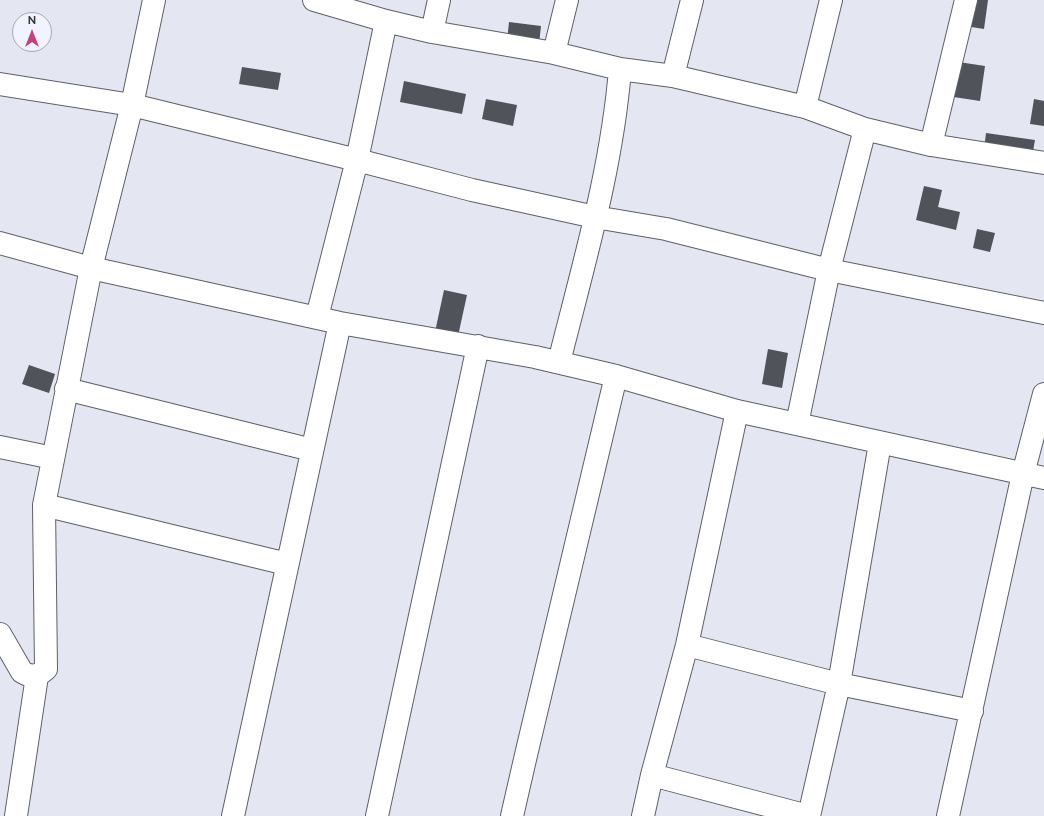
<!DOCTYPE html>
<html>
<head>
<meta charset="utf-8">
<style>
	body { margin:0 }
	#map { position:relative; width:1044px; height:816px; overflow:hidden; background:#e4e7f1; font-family:Raleway,sans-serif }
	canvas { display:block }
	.north { position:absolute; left:12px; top:12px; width:40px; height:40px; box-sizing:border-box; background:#f1f4fe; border:1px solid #a5a8af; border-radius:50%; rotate:0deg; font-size:11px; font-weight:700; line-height:16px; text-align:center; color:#343539 }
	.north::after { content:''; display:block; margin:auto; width:14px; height:18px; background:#c73f7d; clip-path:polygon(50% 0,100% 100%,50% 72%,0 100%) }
</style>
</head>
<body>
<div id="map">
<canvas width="1044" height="816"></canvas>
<div class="north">N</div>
</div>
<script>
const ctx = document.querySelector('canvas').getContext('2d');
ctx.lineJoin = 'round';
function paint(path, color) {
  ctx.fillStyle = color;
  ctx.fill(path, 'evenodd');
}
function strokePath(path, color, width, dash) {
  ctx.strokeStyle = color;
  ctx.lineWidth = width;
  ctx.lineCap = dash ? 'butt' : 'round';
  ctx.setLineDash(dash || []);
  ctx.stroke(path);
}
paint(new Path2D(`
	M 969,0 L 988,0 L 984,29 L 965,26 Z
	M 509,22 L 541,26 L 539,44 L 507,41 Z
	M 952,61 L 985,66 L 980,101 L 947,96 Z
	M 242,67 L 281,73 L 278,90 L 239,84 Z
	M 404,81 L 466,94 L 462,114 L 400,102 Z
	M 486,99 L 517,105 L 513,126 L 482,119 Z
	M 1034,99 L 1044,101 L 1044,126 L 1030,124 Z
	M 986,133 L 1035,140 L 1032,157 L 984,149 Z
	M 924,186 L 942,190 L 938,207 L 960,212 L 956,230 L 916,220 Z
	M 977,229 L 995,233 L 990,252 L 973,248 Z
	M 444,290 L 467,295 L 458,336 L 435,332 Z
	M 768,349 L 788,353 L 782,388 L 762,384 Z
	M 29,365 L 55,374 L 49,393 L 22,384 Z`), '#51535b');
const minor = new Path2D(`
	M 314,0 L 386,21 L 432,32 L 554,53 L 620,69 L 673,76 L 805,107 L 865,129 L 931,145 L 1044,163
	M 432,32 L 439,0
	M 554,53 L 567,0
	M 673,76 L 692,0
	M 0,84 L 132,105 L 357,160 L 472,190 L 595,217 L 666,229 L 829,270 L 1044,313
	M 805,107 L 831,0
	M 931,145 L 966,0
	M 0,243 L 91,268 L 340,323 L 535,357 L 616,376 L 737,411 L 1044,478
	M 317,317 L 357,160 L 386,21
	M 559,362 C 583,266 612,169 620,69
	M 66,389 L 312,450
	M 797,424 L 829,270 L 865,129
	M 0,447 L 53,458
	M 44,505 L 287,564
	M 0,634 L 22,672 L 28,675 L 37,676 L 46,669 L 44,505 L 91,268 L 132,105 L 154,0
	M 687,645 L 839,684 L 972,711
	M 652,775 L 808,816
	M 16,816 L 37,676
	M 233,816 L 340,323
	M 377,816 L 478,346
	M 512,816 L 526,755 L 616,376
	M 643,816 L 652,775 L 687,645 L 737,411
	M 809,816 L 839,684 L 880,443
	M 948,816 L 1023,474 L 1044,394`);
strokePath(minor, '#5e6069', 24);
strokePath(minor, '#fff', 22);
</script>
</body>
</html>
